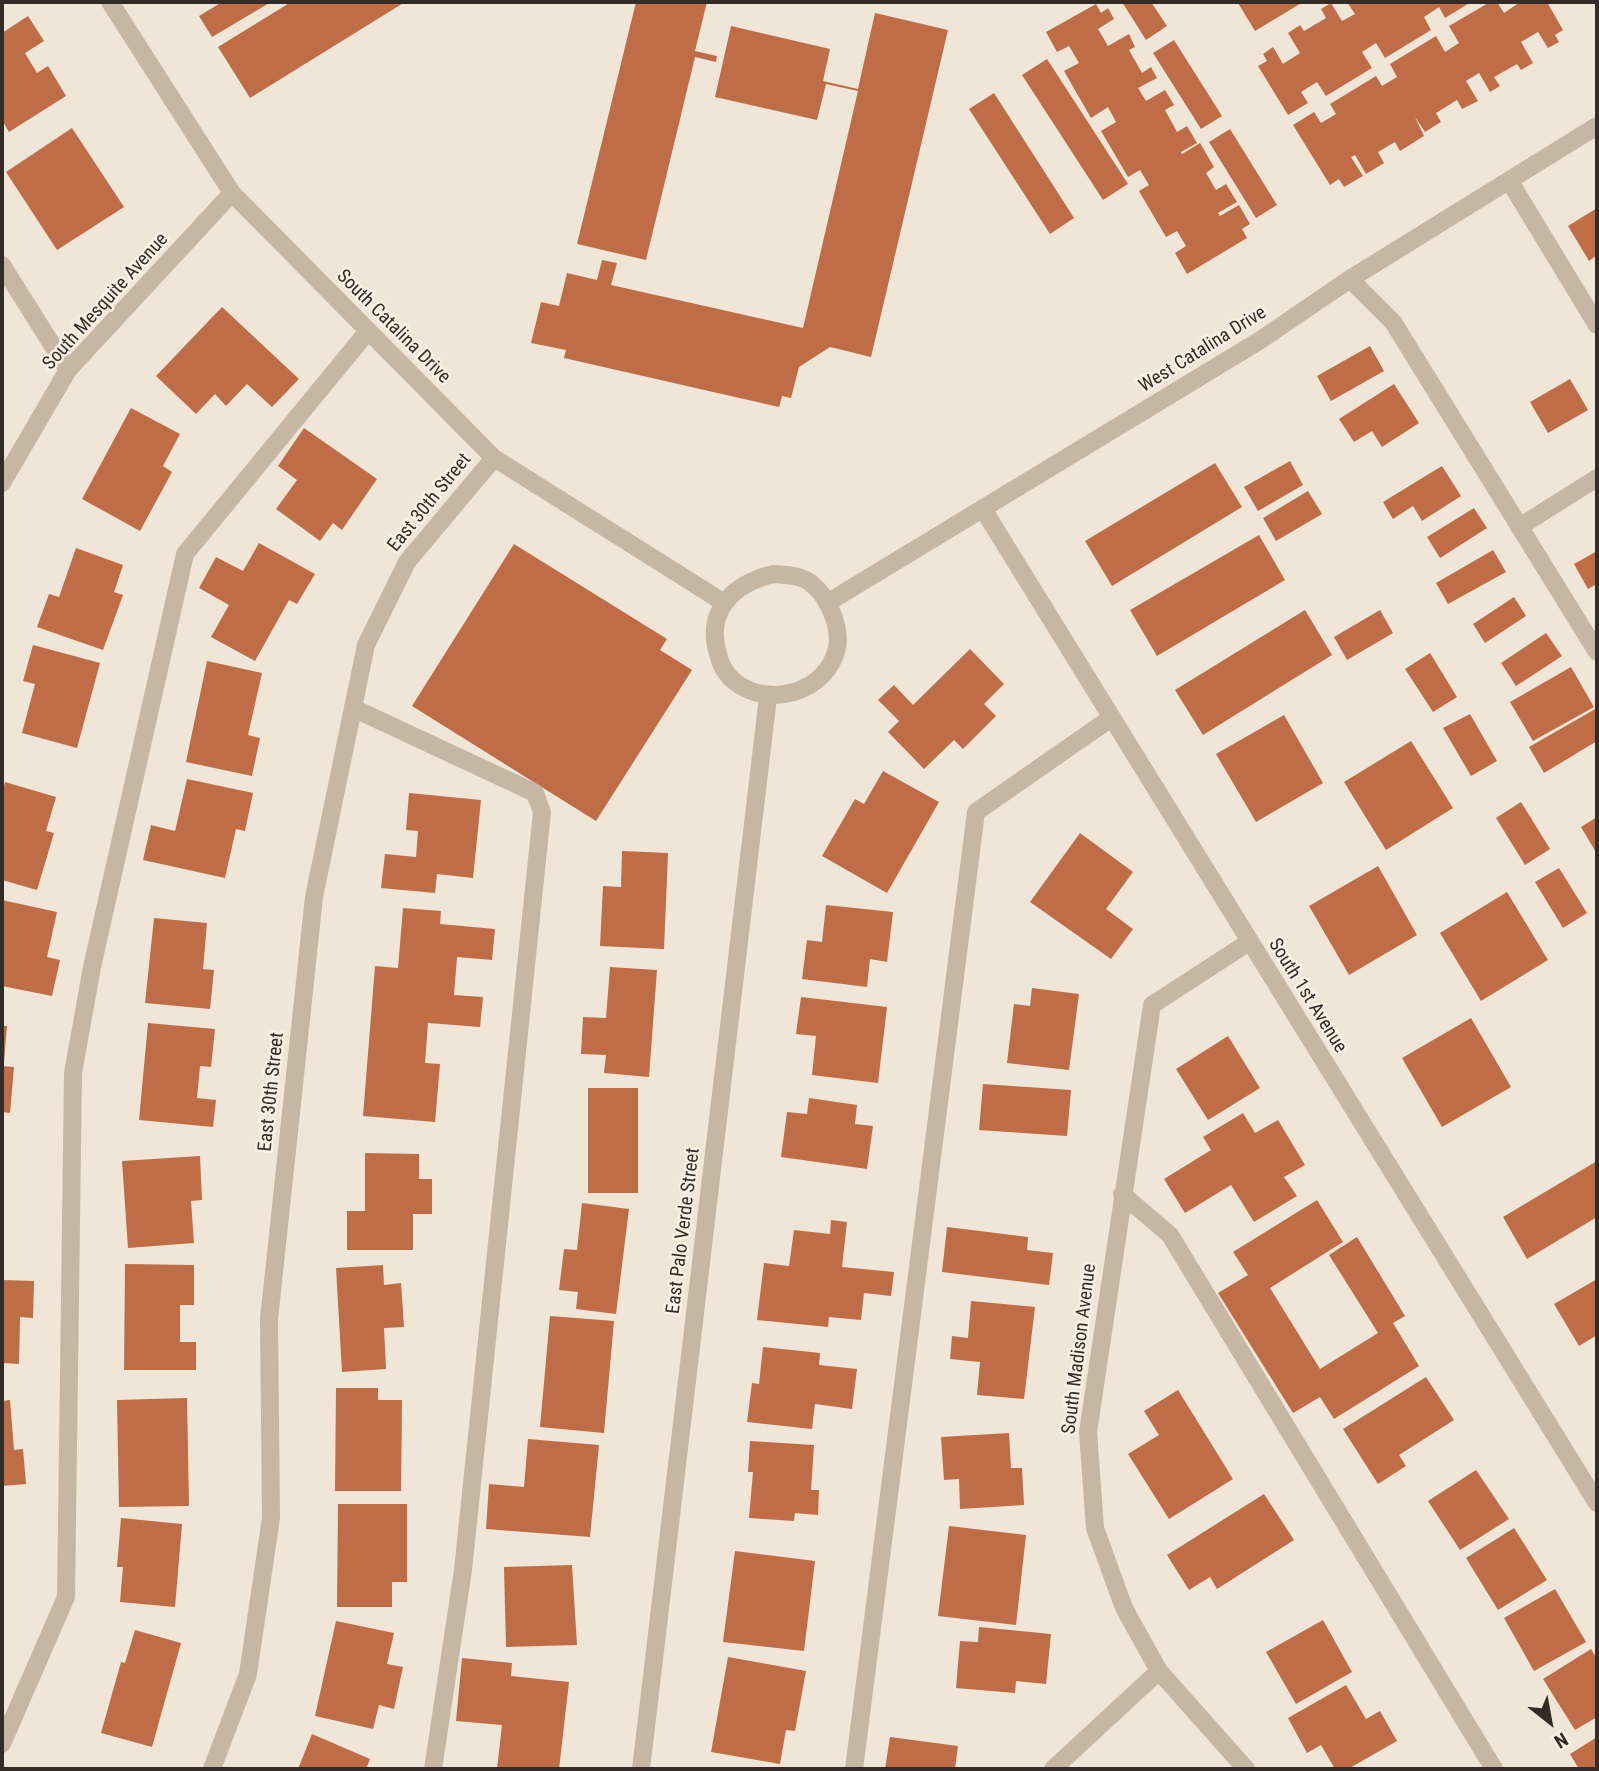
<!DOCTYPE html>
<html>
<head>
<meta charset="utf-8">
<style>
	body { margin:0 }
	#map { position:relative; width:1599px; height:1771px; overflow:hidden; background:#efe6d8; font-family:"Roboto Condensed",sans-serif }
	canvas { display:block }
	.frame { position:absolute; inset:0; border:4px solid #332b26; pointer-events:none }
	.north { position:absolute; left:1515px; top:1687px; width:70px; height:70px; -webkit-text-stroke:5px #f8f0e4; paint-order:stroke; rotate:149deg; font-size:19px; font-weight:700; line-height:28px; text-align:center; color:#332b26 }
	.north::after { content:''; display:block; margin:auto; width:24px; height:32px; background:#332b26; clip-path:polygon(50% 0,100% 100%,50% 72%,0 100%) }
</style>
</head>
<body>
<div id="map">
<canvas width="1599" height="1771"></canvas>
<div class="frame"></div>
<div class="north">N</div>
</div>
<script>
const ctx = document.querySelector('canvas').getContext('2d');
ctx.lineJoin = 'round';
function paint(path, color) {
  ctx.fillStyle = color;
  ctx.fill(path, 'evenodd');
}
function strokePath(path, color, width, dash) {
  ctx.strokeStyle = color;
  ctx.lineWidth = width;
  ctx.lineCap = dash ? 'butt' : 'round';
  ctx.setLineDash(dash || []);
  ctx.stroke(path);
}
function drawText(font, color, halo, rows, align = 'center') {
  ctx.font = font + ' "Roboto Condensed",sans-serif';
  ctx.lineWidth = 5;
  ctx.setLineDash([]);
  ctx.textBaseline = 'middle';
  ctx.strokeStyle = halo;
  ctx.fillStyle = color;
  for (const [text, x, y, turn = 0] of rows) {
    ctx.save();
    ctx.translate(x, y);
    ctx.rotate((+turn || 0) * Math.PI / 180);
    ctx.textAlign = isNaN(turn) ? turn : align;
    if (halo) ctx.strokeText(text, 0, 0);
    ctx.fillText(text, 0, 0);
    ctx.restore();
  }
}
paint(new Path2D(`
	M 222,2 L 271,2 L 212,37 L 199,16 Z
	M 291,2 L 405,2 L 250,98 L 218,47 Z
	M 636,2 L 707,2 L 695,51 L 717,56 L 716,62 L 695,57 L 646,260 L 577,244 Z
	M 1122,2 L 1151,2 L 1167,26 L 1146,40 Z
	M 1240,2 L 1303,2 L 1255,31 L 1238,3 Z
	M 1347,2 L 1471,2 L 1445,18 L 1439,7 L 1424,17 L 1431,30 L 1385,58 L 1376,43 L 1362,52 L 1372,68 L 1326,96 L 1317,82 L 1301,92 L 1308,103 L 1288,115 L 1258,66 L 1267,61 L 1263,54 L 1273,47 L 1283,64 L 1300,53 L 1288,33 L 1300,25 L 1304,31 L 1326,18 L 1321,9 L 1331,3 L 1342,21 L 1355,14 Z
	M 1490,2 L 1497,2 L 1504,13 L 1520,2 L 1547,2 L 1563,30 L 1555,35 L 1559,42 L 1548,48 L 1538,32 L 1521,42 L 1533,63 L 1521,70 L 1517,64 L 1494,77 L 1500,86 L 1490,92 L 1479,73 L 1466,81 L 1478,101 L 1462,109 L 1457,100 L 1436,113 L 1441,122 L 1425,132 L 1415,117 L 1424,136 L 1400,151 L 1395,142 L 1378,152 L 1384,163 L 1366,174 L 1355,155 L 1351,157 L 1363,176 L 1344,187 L 1339,179 L 1330,185 L 1293,125 L 1314,112 L 1321,123 L 1336,114 L 1330,104 L 1376,76 L 1382,86 L 1397,77 L 1390,64 L 1436,36 L 1445,52 L 1459,43 L 1449,26 Z
	M 1096,4 L 1101,13 L 1108,8 L 1114,19 L 1098,29 L 1108,46 L 1129,34 L 1135,47 L 1129,50 L 1142,73 L 1151,67 L 1157,78 L 1138,88 L 1146,101 L 1165,90 L 1174,105 L 1165,110 L 1177,132 L 1187,126 L 1197,143 L 1181,152 L 1182,154 L 1200,143 L 1214,167 L 1206,173 L 1216,190 L 1226,184 L 1237,202 L 1218,213 L 1220,216 L 1239,205 L 1250,224 L 1242,229 L 1247,238 L 1187,274 L 1175,253 L 1186,246 L 1177,231 L 1166,237 L 1139,191 L 1149,185 L 1140,170 L 1128,177 L 1101,131 L 1116,122 L 1108,107 L 1091,118 L 1064,71 L 1079,63 L 1069,46 L 1057,52 L 1046,32 Z
	M 875,13 L 948,30 L 871,357 L 830,347 L 799,367 L 791,398 L 782,396 L 779,407 L 564,358 L 566,350 L 531,343 L 541,302 L 559,306 L 567,273 L 597,280 L 602,260 L 617,263 L 611,285 L 803,328 L 858,91 L 826,84 L 817,120 L 715,97 L 731,26 L 830,49 L 823,81 L 858,89 Z
	M 28,16 L 44,41 L 25,53 L 37,73 L 48,66 L 66,96 L 9,132 L 2,120 L 2,33 Z
	M 1174,40 L 1222,116 L 1201,129 L 1153,53 Z
	M 1047,59 L 1128,184 L 1103,200 L 1022,75 Z
	M 994,93 L 1074,218 L 1050,234 L 969,109 Z
	M 72,128 L 124,207 L 57,250 L 6,172 Z
	M 1230,129 L 1277,205 L 1256,218 L 1209,142 Z
	M 1597,208 L 1597,255 L 1589,261 L 1568,226 Z
	M 222,307 L 299,379 L 272,407 L 247,384 L 226,406 L 215,394 L 196,414 L 156,376 Z
	M 1370,346 L 1384,371 L 1331,401 L 1317,376 Z
	M 1570,379 L 1588,410 L 1548,433 L 1530,402 Z
	M 1394,384 L 1419,423 L 1382,447 L 1372,431 L 1354,442 L 1339,419 Z
	M 131,408 L 180,434 L 163,466 L 172,472 L 140,531 L 82,499 Z
	M 304,428 L 377,479 L 342,530 L 333,523 L 320,541 L 276,509 L 297,480 L 278,466 Z
	M 1290,461 L 1303,485 L 1258,511 L 1244,487 Z
	M 1215,463 L 1242,507 L 1112,586 L 1085,541 Z
	M 1442,466 L 1461,496 L 1422,521 L 1413,506 L 1393,519 L 1383,502 Z
	M 1308,491 L 1322,514 L 1276,541 L 1263,518 Z
	M 1474,508 L 1487,528 L 1440,558 L 1427,537 Z
	M 1259,535 L 1285,580 L 1157,656 L 1130,610 Z
	M 259,543 L 315,574 L 297,604 L 289,600 L 255,661 L 211,637 L 229,605 L 199,588 L 216,557 L 243,571 Z
	M 514,544 L 667,639 L 660,650 L 692,670 L 596,821 L 412,706 Z
	M 76,548 L 123,565 L 114,592 L 123,595 L 103,650 L 37,627 L 49,594 L 59,597 Z
	M 1493,550 L 1506,572 L 1448,604 L 1436,583 Z
	M 1597,551 L 1597,584 L 1588,589 L 1574,564 Z
	M 1514,597 L 1526,616 L 1485,643 L 1473,624 Z
	M 1305,610 L 1332,655 L 1203,735 L 1175,690 Z
	M 1380,610 L 1393,633 L 1347,660 L 1334,637 Z
	M 1546,633 L 1562,656 L 1516,686 L 1501,663 Z
	M 33,645 L 100,663 L 77,748 L 22,733 L 35,684 L 23,681 Z
	M 970,649 L 1004,684 L 984,704 L 996,716 L 963,749 L 954,740 L 924,769 L 888,732 L 899,721 L 878,700 L 894,685 L 913,705 Z
	M 1430,653 L 1457,697 L 1433,712 L 1405,669 Z
	M 207,661 L 262,673 L 248,735 L 260,738 L 252,776 L 186,762 Z
	M 1571,667 L 1594,707 L 1533,741 L 1510,702 Z
	M 1597,708 L 1597,741 L 1544,773 L 1529,747 Z
	M 1470,714 L 1497,761 L 1471,776 L 1443,728 Z
	M 1284,715 L 1323,783 L 1256,822 L 1216,754 Z
	M 1411,741 L 1453,808 L 1386,850 L 1344,782 Z
	M 883,771 L 939,802 L 887,893 L 822,856 L 855,799 L 864,804 Z
	M 187,779 L 253,793 L 245,831 L 236,829 L 225,878 L 143,860 L 151,825 L 175,831 Z
	M 5,782 L 56,797 L 46,831 L 54,833 L 37,890 L 2,880 L 2,795 Z
	M 409,793 L 481,800 L 473,878 L 437,874 L 435,893 L 381,888 L 385,854 L 416,857 L 418,831 L 406,830 Z
	M 1521,802 L 1550,849 L 1525,865 L 1496,818 Z
	M 1597,817 L 1597,854 L 1581,827 Z
	M 1080,833 L 1133,872 L 1106,909 L 1133,929 L 1111,959 L 1030,902 Z
	M 622,851 L 668,853 L 664,949 L 600,946 L 603,886 L 621,887 Z
	M 1378,866 L 1417,935 L 1349,975 L 1309,906 Z
	M 1559,868 L 1587,913 L 1563,928 L 1535,882 Z
	M 1507,892 L 1548,960 L 1481,1001 L 1440,933 Z
	M 2,900 L 57,912 L 47,957 L 60,960 L 52,996 L 2,986 Z
	M 826,905 L 893,912 L 887,962 L 870,959 L 867,987 L 802,979 L 807,940 L 822,942 Z
	M 403,908 L 441,911 L 440,924 L 495,929 L 492,960 L 457,957 L 454,995 L 483,997 L 480,1027 L 428,1023 L 425,1063 L 440,1064 L 435,1122 L 363,1116 L 375,966 L 398,968 Z
	M 154,918 L 207,923 L 203,969 L 214,970 L 210,1009 L 145,1003 Z
	M 610,967 L 657,970 L 649,1077 L 604,1073 L 606,1055 L 581,1054 L 583,1017 L 606,1018 Z
	M 1032,988 L 1079,994 L 1069,1070 L 1007,1063 L 1014,1004 L 1030,1006 Z
	M 801,997 L 887,1007 L 878,1083 L 812,1075 L 816,1036 L 796,1034 Z
	M 1471,1018 L 1511,1087 L 1442,1127 L 1402,1058 Z
	M 148,1023 L 215,1029 L 211,1067 L 200,1066 L 197,1098 L 216,1100 L 213,1127 L 139,1120 Z
	M 2,1026 L 7,1026 L 4,1062 L 2,1062 Z
	M 1228,1036 L 1260,1088 L 1208,1120 L 1176,1069 Z
	M 2,1066 L 14,1067 L 10,1113 L 2,1112 Z
	M 983,1084 L 1071,1090 L 1067,1136 L 979,1130 Z
	M 588,1088 L 638,1088 L 638,1193 L 588,1193 Z
	M 809,1098 L 857,1105 L 855,1124 L 873,1126 L 867,1169 L 781,1157 L 787,1112 L 807,1114 Z
	M 1243,1113 L 1255,1133 L 1278,1120 L 1305,1165 L 1284,1177 L 1297,1196 L 1254,1222 L 1231,1185 L 1185,1213 L 1164,1179 L 1211,1150 L 1203,1137 Z
	M 365,1153 L 419,1154 L 419,1179 L 432,1179 L 432,1214 L 413,1214 L 413,1250 L 347,1250 L 347,1211 L 365,1211 Z
	M 200,1156 L 202,1200 L 191,1201 L 194,1243 L 128,1248 L 122,1161 Z
	M 1597,1161 L 1597,1217 L 1527,1259 L 1503,1217 Z
	M 1317,1200 L 1343,1242 L 1270,1288 L 1320,1369 L 1378,1333 L 1329,1255 L 1357,1237 L 1405,1316 L 1393,1323 L 1419,1366 L 1334,1419 L 1320,1397 L 1293,1413 L 1218,1293 L 1248,1275 L 1233,1252 Z
	M 582,1203 L 629,1209 L 616,1314 L 576,1309 L 578,1292 L 559,1290 L 564,1249 L 577,1250 Z
	M 831,1220 L 847,1222 L 842,1267 L 894,1272 L 891,1296 L 864,1293 L 861,1320 L 829,1317 L 828,1327 L 757,1320 L 764,1263 L 789,1266 L 794,1230 L 830,1234 Z
	M 947,1227 L 1028,1237 L 1027,1250 L 1053,1253 L 1049,1285 L 942,1272 Z
	M 125,1264 L 194,1265 L 194,1305 L 180,1305 L 180,1342 L 196,1342 L 196,1370 L 124,1370 Z
	M 383,1265 L 384,1285 L 401,1283 L 404,1327 L 384,1328 L 386,1369 L 342,1372 L 336,1268 Z
	M 1597,1279 L 1597,1335 L 1579,1346 L 1554,1304 Z
	M 2,1280 L 34,1281 L 33,1318 L 20,1317 L 19,1364 L 2,1363 Z
	M 971,1301 L 1035,1307 L 1024,1399 L 977,1395 L 980,1362 L 950,1359 L 952,1336 L 968,1338 Z
	M 550,1316 L 614,1321 L 604,1433 L 540,1427 Z
	M 763,1347 L 820,1353 L 819,1365 L 857,1369 L 852,1409 L 815,1404 L 812,1429 L 747,1422 L 752,1383 L 759,1384 Z
	M 1426,1377 L 1454,1420 L 1399,1455 L 1406,1466 L 1378,1484 L 1343,1429 Z
	M 336,1388 L 378,1388 L 378,1400 L 402,1400 L 401,1491 L 335,1491 Z
	M 1178,1390 L 1233,1479 L 1169,1519 L 1128,1454 L 1159,1435 L 1144,1411 Z
	M 187,1398 L 189,1506 L 119,1507 L 117,1400 Z
	M 10,1400 L 14,1450 L 23,1449 L 26,1484 L 2,1486 L 2,1401 Z
	M 1009,1433 L 1011,1468 L 1022,1468 L 1024,1505 L 960,1509 L 959,1479 L 944,1480 L 941,1437 Z
	M 528,1439 L 599,1445 L 590,1537 L 486,1529 L 489,1484 L 524,1487 Z
	M 750,1441 L 814,1445 L 811,1490 L 819,1490 L 818,1515 L 795,1513 L 794,1521 L 749,1518 L 753,1472 L 748,1472 Z
	M 1476,1470 L 1509,1519 L 1460,1550 L 1428,1501 Z
	M 1264,1494 L 1294,1540 L 1217,1589 L 1210,1577 L 1189,1590 L 1167,1555 Z
	M 338,1504 L 407,1504 L 407,1582 L 392,1582 L 392,1607 L 337,1607 Z
	M 121,1518 L 182,1524 L 175,1607 L 120,1602 L 123,1567 L 117,1567 Z
	M 949,1526 L 1026,1535 L 1016,1625 L 938,1616 Z
	M 1514,1528 L 1547,1580 L 1498,1610 L 1466,1558 Z
	M 735,1551 L 815,1561 L 804,1651 L 723,1642 Z
	M 572,1565 L 577,1645 L 506,1647 L 504,1567 Z
	M 1555,1589 L 1586,1642 L 1534,1671 L 1504,1618 Z
	M 1323,1620 L 1352,1672 L 1296,1704 L 1266,1652 Z
	M 336,1621 L 394,1633 L 387,1664 L 403,1667 L 394,1709 L 379,1705 L 373,1729 L 315,1716 Z
	M 979,1627 L 1051,1634 L 1046,1684 L 1016,1681 L 1015,1693 L 956,1688 L 960,1641 L 978,1642 Z
	M 135,1630 L 181,1643 L 152,1747 L 101,1733 L 121,1662 L 125,1663 Z
	M 1591,1649 L 1597,1659 L 1597,1717 L 1575,1730 L 1543,1679 Z
	M 728,1657 L 806,1671 L 795,1731 L 786,1730 L 780,1764 L 711,1752 Z
	M 462,1658 L 512,1663 L 511,1676 L 569,1682 L 559,1769 L 497,1769 L 502,1725 L 456,1721 Z
	M 1346,1685 L 1366,1719 L 1380,1711 L 1397,1741 L 1348,1769 L 1335,1769 L 1321,1745 L 1307,1753 L 1288,1718 Z
	M 312,1734 L 370,1759 L 366,1769 L 298,1769 Z
	M 890,1737 L 958,1746 L 955,1769 L 885,1769 Z
	M 1597,1737 L 1597,1769 L 1579,1769 L 1570,1754 Z`), '#bf6d47');
strokePath(new Path2D(`
	M 1510,182 L 1597,325
	M 1350,279 L 1393,322 L 1597,652
	M 1519,527 L 1597,478
	M 353,708 L 535,793 L 542,812 L 463,1570 L 433,1769
	M 1122,1194 L 1170,1235 L 1494,1769
	M 2,1744 L 66,1597 L 73,1073 L 92,967 L 185,554 L 368,331
	M 854,1769 L 976,812 L 1111,718
	M 1053,1769 L 1159,1671`), '#c6b7a5', 18);
strokePath(new Path2D(`
	M 110,2 L 232,193 L 494,458 L 723,602
	M 2,265 L 68,370
	M 2,483 L 68,370 L 232,193
	M 983,509 L 1597,1503
	M 773,574 C 786,575 802,575 813,585 C 829,598 841,628 837,648 C 827,693 767,709 734,681 C 726,675 720,664 718,654 C 705,611 733,584 773,574 Z
	M 827,603 L 1259,341 L 1350,279 L 1597,126
	M 212,1769 L 248,1674 L 271,1518 L 269,1319 L 314,897 L 366,645 L 407,562 L 494,458
	M 641,1769 L 768,697
	M 1246,1769 L 1159,1671 L 1124,1608 L 1095,1528 L 1088,1432 L 1152,1005 L 1249,942`), '#c6b7a5', 18);
drawText('19px', '#332b26', '#f8f0e4', [
	["South Mesquite Avenue",106,302,-48],
	["South Catalina Drive",393,327,45],
	["West Catalina Drive",1203,350,-32],
	["East 30th Street",430,503,-51],
	["South 1st Avenue",1307,996,58],
	["East 30th Street",272,1092,-84],
	["East Palo Verde Street",684,1231,-83],
	["South Madison Avenue",1080,1349,-83]
]);
</script>
</body>
</html>
